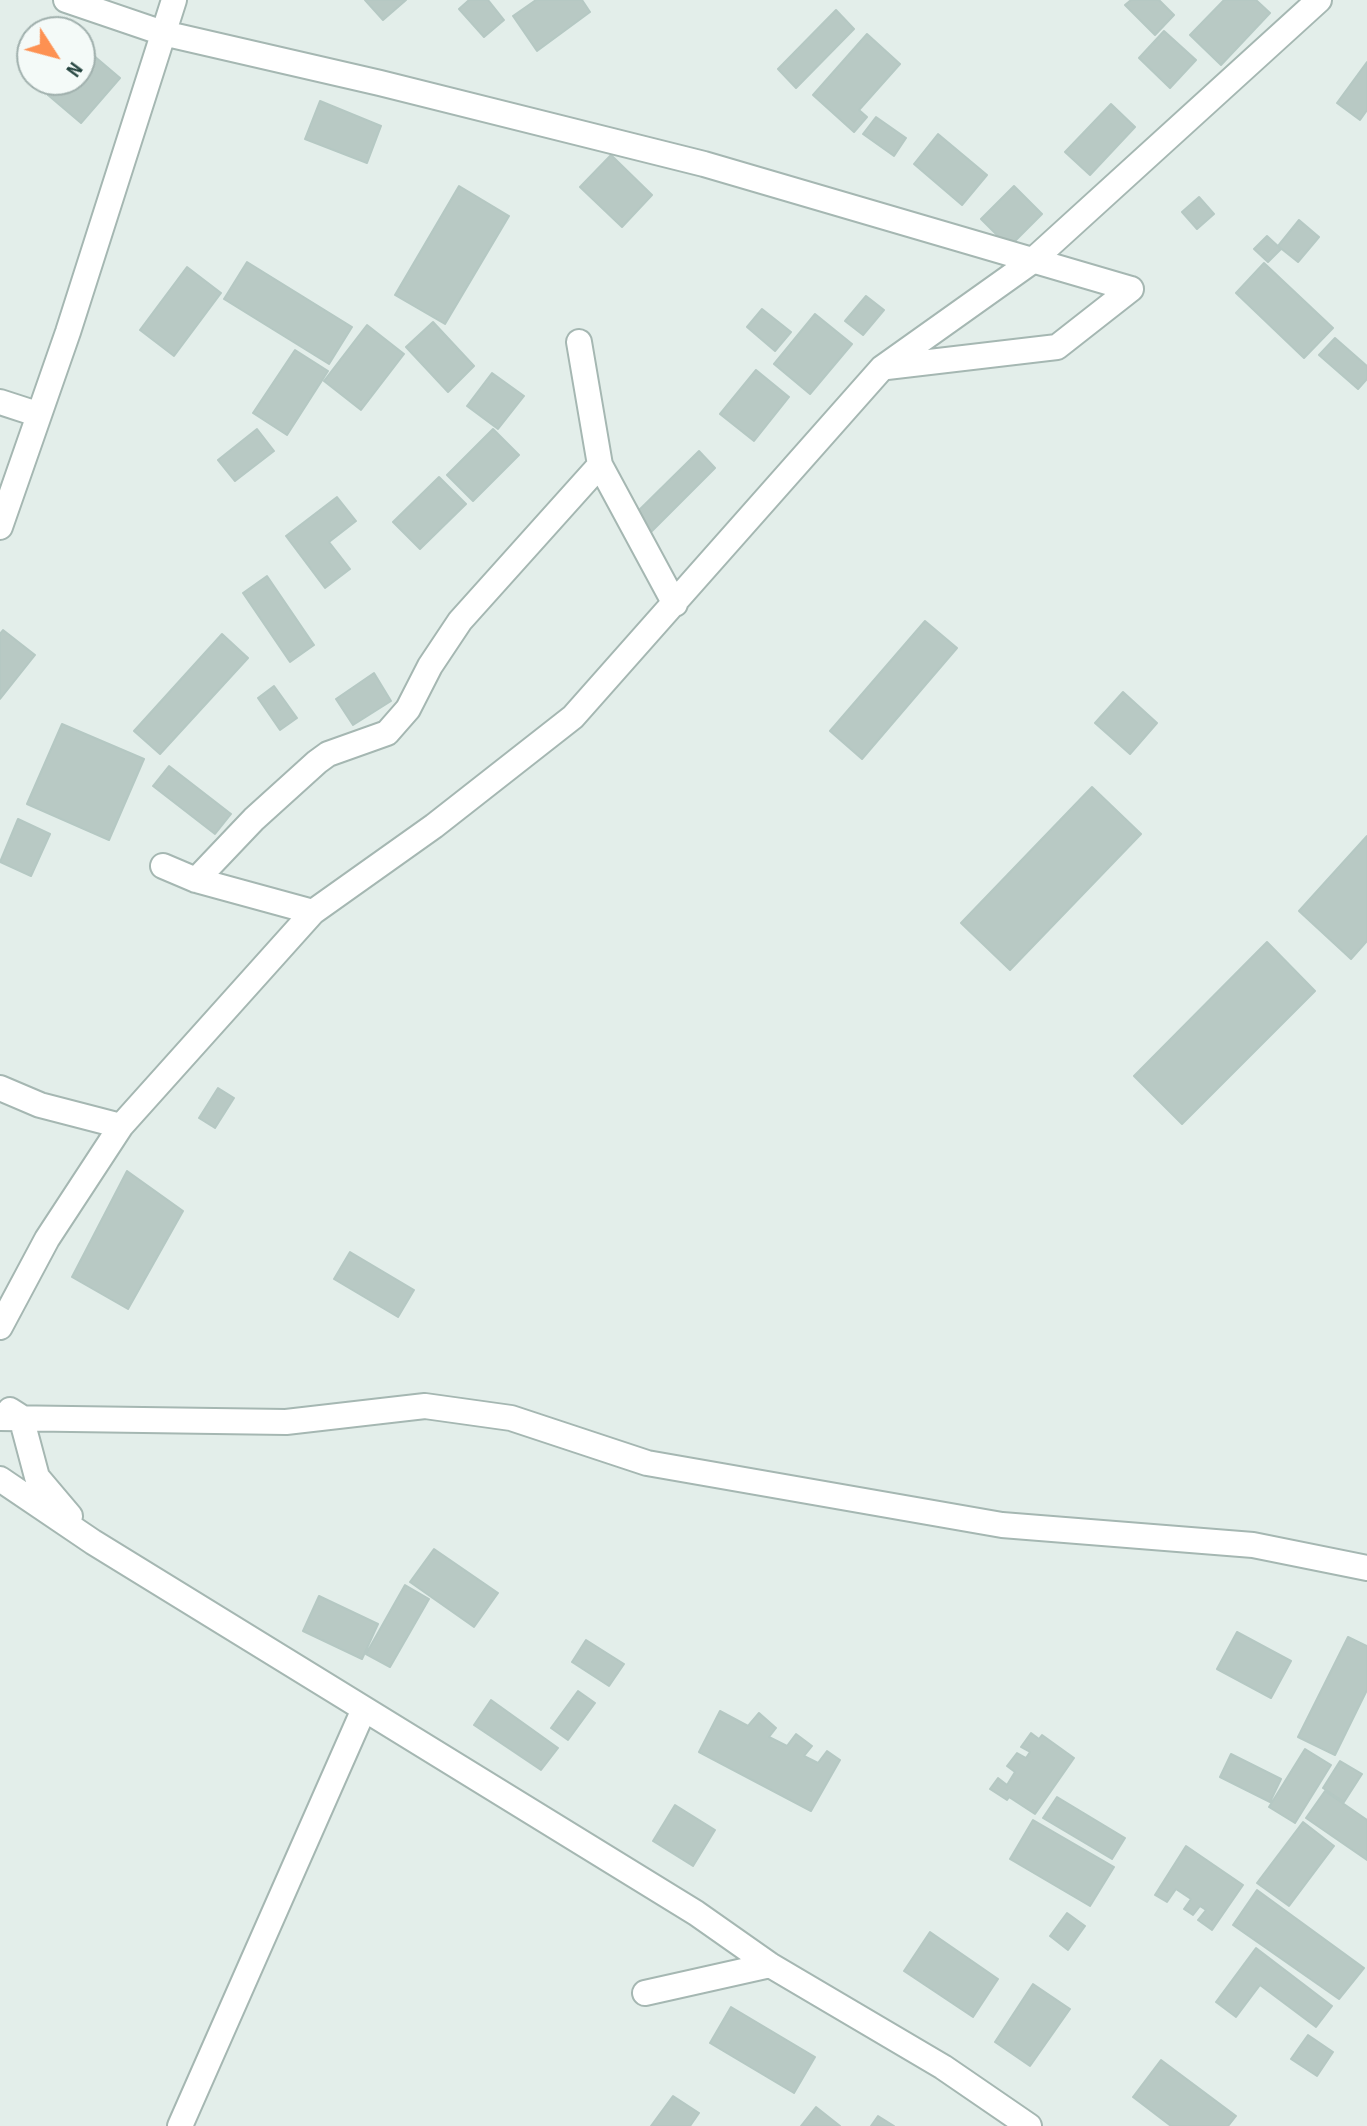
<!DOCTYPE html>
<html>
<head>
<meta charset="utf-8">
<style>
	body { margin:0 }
	#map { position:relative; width:1367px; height:2126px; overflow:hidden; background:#e3eeea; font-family:"Sofia Sans Condensed",sans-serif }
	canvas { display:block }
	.north { position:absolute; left:16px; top:16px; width:80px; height:80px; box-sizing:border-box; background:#f4faf8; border:2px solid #a0b0ad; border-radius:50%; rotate:126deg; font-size:22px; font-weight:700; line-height:32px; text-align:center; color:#21413c }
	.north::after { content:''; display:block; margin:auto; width:28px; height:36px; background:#fd9152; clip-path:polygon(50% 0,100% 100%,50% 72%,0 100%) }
</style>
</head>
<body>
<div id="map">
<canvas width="1367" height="2126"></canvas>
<div class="north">N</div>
</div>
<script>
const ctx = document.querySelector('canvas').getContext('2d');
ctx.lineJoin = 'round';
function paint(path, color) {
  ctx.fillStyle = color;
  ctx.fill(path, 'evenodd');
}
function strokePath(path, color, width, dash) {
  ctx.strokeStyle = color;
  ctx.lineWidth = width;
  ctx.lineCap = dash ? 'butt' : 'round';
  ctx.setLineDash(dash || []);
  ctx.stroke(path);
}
const building = new Path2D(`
	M 365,0 L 406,0 L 383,20 Z
	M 469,0 L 488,0 L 504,20 L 484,37 L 459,9 Z
	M 536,0 L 582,0 L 590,12 L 537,51 L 513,16 Z
	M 1131,0 L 1159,0 L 1174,15 L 1155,35 L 1125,5 Z
	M 1224,0 L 1256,0 L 1270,13 L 1221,65 L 1190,35 Z
	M 836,10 L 854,29 L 796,88 L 778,69 Z
	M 1164,31 L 1196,60 L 1170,88 L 1139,58 Z
	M 867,34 L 900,64 L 859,110 L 867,117 L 854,132 L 813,95 Z
	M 87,50 L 120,78 L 81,123 L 48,95 L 62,80 L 80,80 L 80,59 Z
	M 1367,62 L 1367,110 L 1360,120 L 1337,103 Z
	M 320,101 L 381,126 L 367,163 L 305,139 Z
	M 1111,104 L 1135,127 L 1090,175 L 1065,152 Z
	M 876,117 L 906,138 L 894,156 L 863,134 Z
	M 938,134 L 987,175 L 962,205 L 914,164 Z
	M 611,155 L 652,195 L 622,227 L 580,187 Z
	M 459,186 L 509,216 L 445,324 L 395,295 Z
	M 1014,186 L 1042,214 L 1009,247 L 981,219 Z
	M 1199,197 L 1214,214 L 1197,229 L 1182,212 Z
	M 1299,220 L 1319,237 L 1298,262 L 1278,246 Z
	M 1267,236 L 1281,249 L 1268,262 L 1254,249 Z
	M 247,262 L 352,327 L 329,364 L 224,299 Z
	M 1264,263 L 1333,328 L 1304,358 L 1236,293 Z
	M 187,267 L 221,293 L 174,356 L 140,330 Z
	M 866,296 L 884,310 L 863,335 L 845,321 Z
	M 762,309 L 791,332 L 775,351 L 747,327 Z
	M 815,314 L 852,344 L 810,394 L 774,364 Z
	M 433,322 L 474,366 L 448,392 L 406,347 Z
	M 367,325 L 404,354 L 361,410 L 324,381 Z
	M 1335,338 L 1367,366 L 1367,379 L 1358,389 L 1319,355 Z
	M 295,350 L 328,371 L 287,435 L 253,413 Z
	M 756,370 L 789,397 L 754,441 L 720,414 Z
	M 492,373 L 524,396 L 498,429 L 467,406 Z
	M 257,429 L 274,451 L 235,481 L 218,460 Z
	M 493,429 L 519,455 L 473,501 L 447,475 Z
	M 699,451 L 715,468 L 647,536 L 630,519 Z
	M 439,477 L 466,504 L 420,549 L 393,522 Z
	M 337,497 L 356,521 L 329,542 L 350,569 L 325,588 L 286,536 Z
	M 267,576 L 314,645 L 290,662 L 243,593 Z
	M 925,621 L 957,648 L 862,759 L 830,731 Z
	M 3,630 L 35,655 L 0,699 L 0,634 Z
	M 222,634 L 248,658 L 160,754 L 134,731 Z
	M 374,673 L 391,701 L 353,725 L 336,699 Z
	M 274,686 L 297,718 L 280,730 L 258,698 Z
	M 1123,692 L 1157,723 L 1130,754 L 1095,723 Z
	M 62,724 L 144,759 L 109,840 L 27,804 Z
	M 169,766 L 231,814 L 215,834 L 153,786 Z
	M 1092,787 L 1141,834 L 1010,970 L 961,923 Z
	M 18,819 L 50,834 L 31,876 L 0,862 Z
	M 1367,836 L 1367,941 L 1351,959 L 1299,911 Z
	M 1267,942 L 1315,991 L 1182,1124 L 1134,1076 Z
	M 218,1088 L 234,1098 L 215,1128 L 199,1118 Z
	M 127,1171 L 183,1211 L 128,1309 L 72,1277 Z
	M 350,1252 L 414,1290 L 398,1317 L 334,1279 Z
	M 434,1549 L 498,1593 L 474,1627 L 410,1582 Z
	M 405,1585 L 429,1599 L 390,1667 L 366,1654 Z
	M 319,1596 L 378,1624 L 362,1659 L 303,1631 Z
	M 1237,1632 L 1291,1661 L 1271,1698 L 1217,1669 Z
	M 1348,1637 L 1367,1646 L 1367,1690 L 1335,1755 L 1298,1737 Z
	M 586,1640 L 624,1664 L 609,1686 L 572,1662 Z
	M 578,1691 L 595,1703 L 568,1740 L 551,1728 Z
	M 491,1700 L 558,1748 L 541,1770 L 474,1725 Z
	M 720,1711 L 748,1726 L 759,1713 L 776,1728 L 769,1737 L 787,1746 L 796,1734 L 812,1746 L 804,1756 L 818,1763 L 827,1751 L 840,1760 L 811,1811 L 699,1752 Z
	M 1031,1733 L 1039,1739 L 1042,1735 L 1074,1758 L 1035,1814 L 1009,1797 L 1007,1800 L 990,1789 L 998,1778 L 1007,1785 L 1015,1772 L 1007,1766 L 1017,1753 L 1026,1758 L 1030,1752 L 1021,1747 Z
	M 1305,1749 L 1331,1765 L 1295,1823 L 1269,1807 Z
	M 1231,1754 L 1281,1779 L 1270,1802 L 1220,1777 Z
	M 1340,1761 L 1362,1774 L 1344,1802 L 1323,1788 Z
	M 1325,1791 L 1367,1820 L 1367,1860 L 1306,1818 Z
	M 1057,1797 L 1125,1838 L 1112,1859 L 1043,1818 Z
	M 675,1805 L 715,1830 L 693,1866 L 653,1841 Z
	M 1033,1820 L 1114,1867 L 1090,1906 L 1010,1859 Z
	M 1303,1822 L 1334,1846 L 1289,1906 L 1257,1883 Z
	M 1186,1846 L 1243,1885 L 1212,1930 L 1198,1920 L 1206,1910 L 1200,1906 L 1193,1915 L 1184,1909 L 1191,1899 L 1176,1889 L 1167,1902 L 1155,1895 Z
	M 1257,1890 L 1364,1968 L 1339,1999 L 1233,1925 Z
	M 1067,1913 L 1085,1926 L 1068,1950 L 1050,1936 Z
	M 930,1932 L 998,1979 L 973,2017 L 904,1971 Z
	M 1256,1948 L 1332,2006 L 1316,2027 L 1260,1985 L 1236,2017 L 1216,2002 Z
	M 1033,1984 L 1070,2009 L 1030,2066 L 995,2042 Z
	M 731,2007 L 815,2057 L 794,2093 L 710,2043 Z
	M 1308,2035 L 1333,2052 L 1317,2076 L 1291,2059 Z
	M 1161,2060 L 1236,2116 L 1228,2126 L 1171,2126 L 1133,2097 Z
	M 673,2096 L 699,2113 L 690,2126 L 651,2126 Z
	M 816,2107 L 840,2126 L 801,2126 Z
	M 878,2116 L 894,2126 L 871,2126 Z`);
paint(building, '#b8c9c4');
strokePath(building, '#b5c8c3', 2);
const minor = new Path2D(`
	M 66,0 L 163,33 L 380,83 L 704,164 L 1131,289
	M 579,342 L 600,465 L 675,604
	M 887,367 L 1057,347 L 1131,289
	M 0,402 L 37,414
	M 0,527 L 68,332 L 174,0
	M 163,866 L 196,880 L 313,912
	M 196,880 L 254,819 L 317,762 L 328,754 L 387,733 L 408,709 L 430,666 L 460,621 L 600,465
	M 0,1088 L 40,1105 L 121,1126 L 313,912 L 434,826 L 573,717 L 882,368 L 1031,262 L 1319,0
	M 0,1327 L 47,1239 L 121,1126
	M 10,1410 L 21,1417 L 37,1477 L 70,1516
	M 0,1418 L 286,1422 L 425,1406 L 511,1418 L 647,1463 L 1002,1525 L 1253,1545 L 1367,1568
	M 0,1479 L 93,1542 L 696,1913 L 770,1965 L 943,2067 L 1029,2126
	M 645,1993 L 770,1965
	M 180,2126 L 364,1709`);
strokePath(minor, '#a5b7b2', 28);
strokePath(minor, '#fff', 24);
</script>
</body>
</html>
